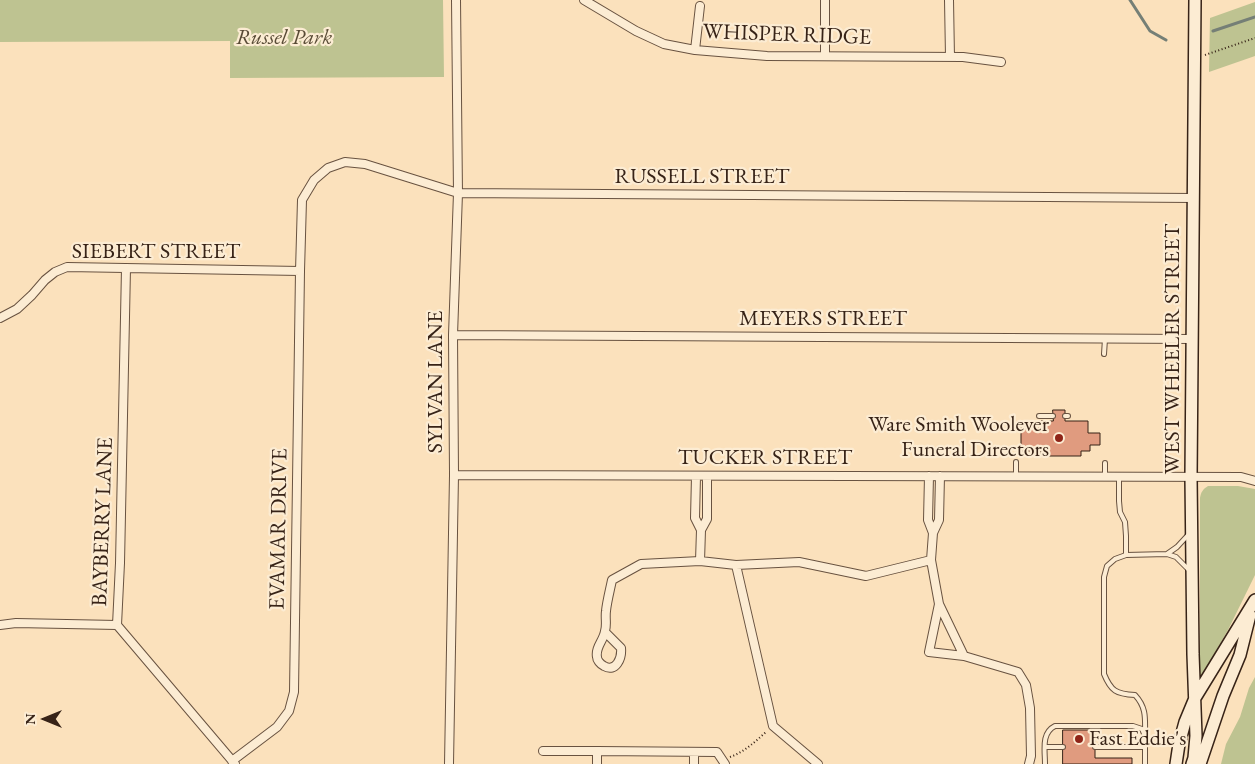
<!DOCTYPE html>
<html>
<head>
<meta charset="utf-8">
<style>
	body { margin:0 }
	#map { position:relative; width:1255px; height:764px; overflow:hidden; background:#fbe1bc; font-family:"EB Garamond",serif }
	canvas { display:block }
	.north { position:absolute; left:20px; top:694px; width:50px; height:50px; -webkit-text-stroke:4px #fcecd3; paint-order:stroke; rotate:270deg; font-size:14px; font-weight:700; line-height:20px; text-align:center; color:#372317 }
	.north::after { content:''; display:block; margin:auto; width:18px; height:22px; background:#372317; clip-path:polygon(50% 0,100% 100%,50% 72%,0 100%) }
</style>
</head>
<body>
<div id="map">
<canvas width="1255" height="764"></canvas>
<div class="north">N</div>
</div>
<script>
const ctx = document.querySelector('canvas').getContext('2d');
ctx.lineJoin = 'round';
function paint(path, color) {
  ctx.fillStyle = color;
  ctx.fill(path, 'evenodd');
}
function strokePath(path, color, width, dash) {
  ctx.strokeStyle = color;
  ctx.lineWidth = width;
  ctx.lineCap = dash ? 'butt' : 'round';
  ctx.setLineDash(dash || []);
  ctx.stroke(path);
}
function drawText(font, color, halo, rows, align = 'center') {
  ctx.font = font + ' "EB Garamond",serif';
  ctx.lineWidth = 4.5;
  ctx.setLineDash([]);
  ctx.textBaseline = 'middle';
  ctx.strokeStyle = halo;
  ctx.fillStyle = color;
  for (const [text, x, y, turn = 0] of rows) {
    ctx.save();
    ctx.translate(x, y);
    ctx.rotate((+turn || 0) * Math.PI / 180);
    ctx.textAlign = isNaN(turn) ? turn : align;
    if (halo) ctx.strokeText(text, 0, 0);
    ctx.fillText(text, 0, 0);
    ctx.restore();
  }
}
paint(new Path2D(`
	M 0,0 L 443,0 L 444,77 L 230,78 L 230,41 L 0,42 Z
	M 1255,2 L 1255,56 L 1209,72 L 1210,18 Z
	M 1208,486 L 1238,486 L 1255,489 L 1255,575 L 1228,630 L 1200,679 L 1200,498 C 1201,492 1203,489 1208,486 Z
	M 1255,677 L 1255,764 L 1221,764 L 1226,744 L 1240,717 L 1249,688 Z`), '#bec391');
strokePath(new Path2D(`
	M 1130,0 L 1150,31 L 1166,40
	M 1213,31 L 1255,17`), '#757f76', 3);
const building = new Path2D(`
	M 1053,410 L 1065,410 L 1065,421 L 1088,421 L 1088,433 L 1100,433 L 1100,445 L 1090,445 L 1090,451 L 1081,451 L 1081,456 L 1041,456 L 1041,451 L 1021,451 L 1021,426 L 1041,426 L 1041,421 L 1053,421 Z
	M 1063,730 L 1095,730 L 1095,758 L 1132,758 L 1132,764 L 1063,764 Z`);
paint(building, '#e09b7f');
strokePath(building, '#372317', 1);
const lane = new Path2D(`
	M 1104,354 L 1105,339
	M 1039,416 L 1053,416
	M 1065,416 L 1068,416
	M 1016,462 L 1016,477
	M 1105,463 L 1105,476
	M 1119,477 L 1119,501 L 1120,512 L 1125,522 L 1126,536 L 1126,555
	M 1167,554 L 1177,547 L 1189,534
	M 1145,736 C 1145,719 1147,708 1135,695 C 1116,694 1111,691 1104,674 L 1104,577 L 1107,566 L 1115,559 L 1126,555 L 1167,554 L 1176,557 L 1190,571
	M 1045,747 L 1063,747
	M 1095,747 L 1145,747
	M 1045,764 C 1045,750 1041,733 1055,726 L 1133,726 L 1142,729 L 1145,736 L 1145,764`);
const street = new Path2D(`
	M 584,0 L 636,31 L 664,44 L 695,50 L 767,56 L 963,57 L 1001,62
	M 949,0 L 950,57
	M 695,50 L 700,6
	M 825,56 L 825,0
	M 126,268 L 120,563 L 117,625 L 235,764
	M 0,318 L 17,309 L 32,295 L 45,280 L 55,272 L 67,267 L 300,271
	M 453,335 L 1193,339
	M 454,475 L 1241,477 L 1255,481
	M 696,476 L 695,518 L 701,530
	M 929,476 L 928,520 L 933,533
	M 940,476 L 939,520 L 933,533 L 931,560 L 939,604 L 964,656 L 1018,672 L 1026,685 L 1030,708 L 1031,756 L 1029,764
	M 700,561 L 701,530 L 707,519 L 707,476
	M 736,565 L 773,726 L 818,764
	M 939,604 L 929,652 L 964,656
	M 0,625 L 16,623 L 117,625
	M 605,632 L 621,648 C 622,658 616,673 604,666 C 600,664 597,660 597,657 C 595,647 604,640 605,631 C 607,625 605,618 606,611 C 607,601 610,590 612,580 L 641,564 L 700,561 L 736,565 L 799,562 L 866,576 L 931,560
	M 543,751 L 597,751
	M 694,752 L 694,764
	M 232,761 L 277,727 L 289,711 L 294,692 L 300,271 L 302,200 L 314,180 L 328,168 L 345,162 L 365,164 L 458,193 L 1194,198
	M 449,764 L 454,475 L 453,335 L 458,193 L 456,0
	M 597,764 L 597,751 L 717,752 L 725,764`);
const secondary = new Path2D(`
	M 1176,764 L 1179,744 L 1185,722 L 1195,698 L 1255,600
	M 1192,764 L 1194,758 L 1196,736 L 1193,654 L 1191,477 L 1195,0
	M 1200,764 L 1223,696 L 1240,655 L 1250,615`);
strokePath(lane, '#685240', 6);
strokePath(street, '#685240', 10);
strokePath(secondary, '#372317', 14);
strokePath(new Path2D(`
	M 1205,55 L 1255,38
	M 730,757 C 744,752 755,742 766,732`), '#372317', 2, [1, 2.5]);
strokePath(lane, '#fcecd3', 4);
strokePath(street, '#fcecd3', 8);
strokePath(secondary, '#fcecd3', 11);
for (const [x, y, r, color] of [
	[1059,438,5,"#8f2418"],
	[1079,739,5,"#8f2418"]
]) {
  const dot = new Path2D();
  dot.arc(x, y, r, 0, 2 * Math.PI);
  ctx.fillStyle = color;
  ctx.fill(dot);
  strokePath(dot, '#fcecd3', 2);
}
drawText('22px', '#372317', '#fcecd3', [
	["WHISPER RIDGE",787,35,2],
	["RUSSELL STREET",702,177],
	["SIEBERT STREET",156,252],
	["MEYERS STREET",823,319],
	["WEST WHEELER STREET",1173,349,-90],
	["SYLVAN LANE",436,382,-90],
	["TUCKER STREET",765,458],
	["BAYBERRY LANE",103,522,-88],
	["EVAMAR DRIVE",279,529,-89]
]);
drawText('italic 22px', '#594b36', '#fcecd3', [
	["Russel Park",284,38]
]);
drawText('22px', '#372317', '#fcecd3', [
	["Ware Smith Woolever",1049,425],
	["Funeral Directors",1049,450],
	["Fast Eddie's",1089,739,"left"]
], 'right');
</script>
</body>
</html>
